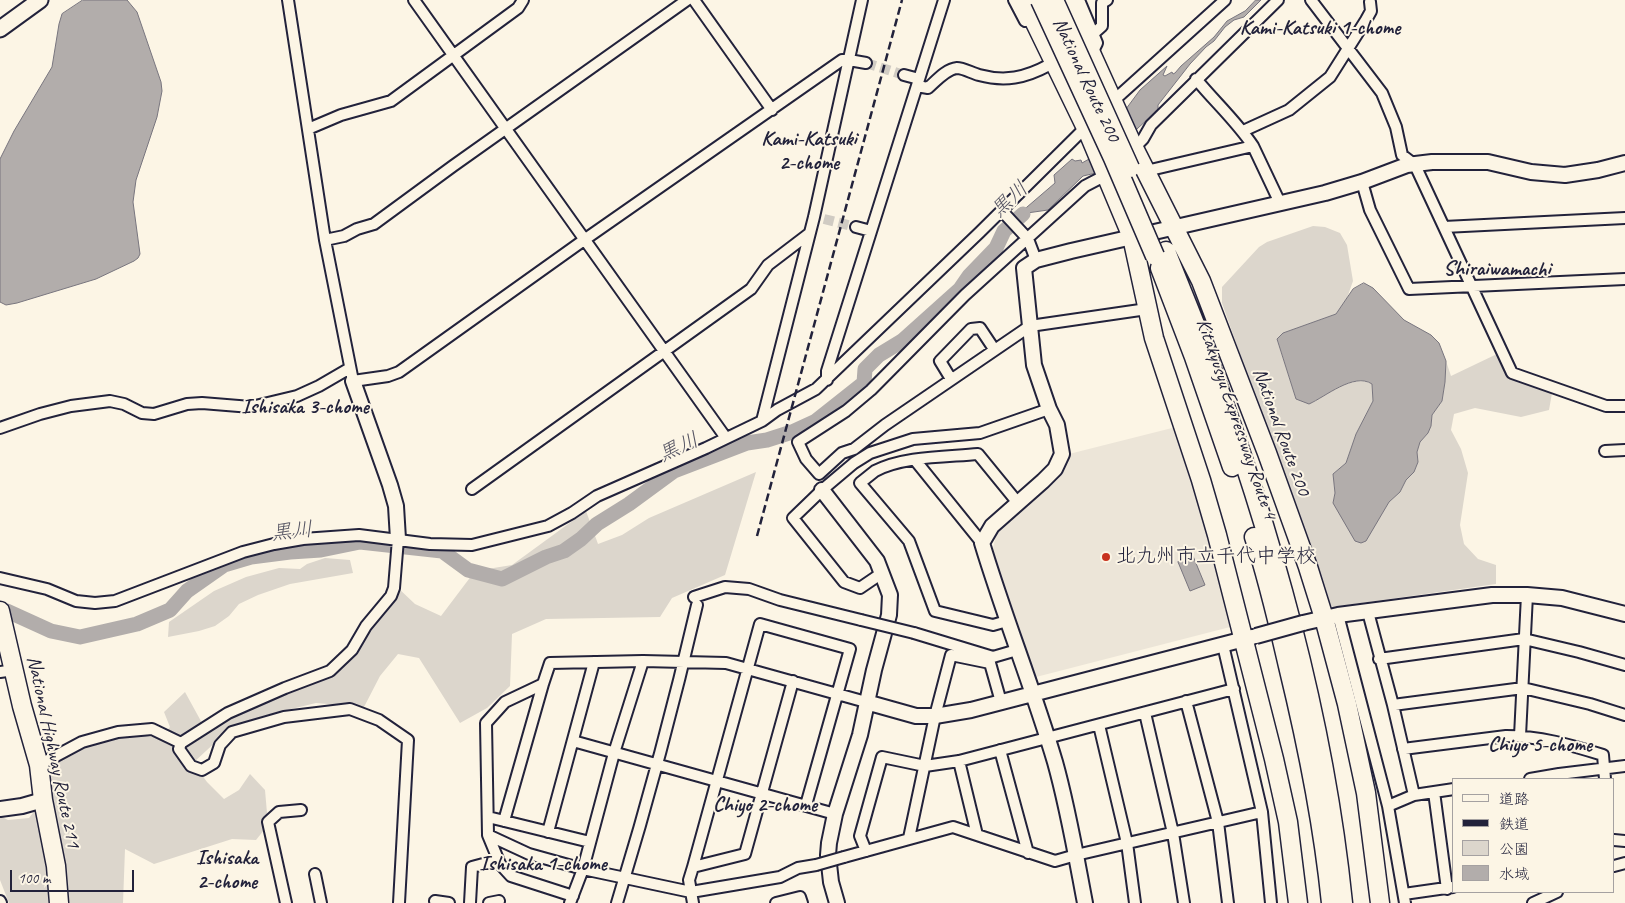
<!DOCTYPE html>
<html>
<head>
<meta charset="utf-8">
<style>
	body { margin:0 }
	#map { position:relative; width:1625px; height:903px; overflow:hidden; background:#fcf5e5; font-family:Caveat,"Klee One",sans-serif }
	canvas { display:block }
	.legend { position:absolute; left:1452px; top:778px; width:162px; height:115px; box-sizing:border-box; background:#fcf5e5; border:1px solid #a5a1a1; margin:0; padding:6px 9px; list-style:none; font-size:15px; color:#22223b }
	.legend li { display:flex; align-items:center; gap:10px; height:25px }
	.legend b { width:25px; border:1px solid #a5a1a1 }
	.scale { position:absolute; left:10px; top:870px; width:124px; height:22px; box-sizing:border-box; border:2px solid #22223b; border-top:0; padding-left:6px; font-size:15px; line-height:18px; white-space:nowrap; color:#22223b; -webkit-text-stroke:4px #fcf5e5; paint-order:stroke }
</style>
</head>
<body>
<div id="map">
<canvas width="1625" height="903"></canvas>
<ul class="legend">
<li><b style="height:6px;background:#fcf5e5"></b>道路</li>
<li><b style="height:6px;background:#22223b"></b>鉄道</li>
<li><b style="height:14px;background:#dcd6cc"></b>公園</li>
<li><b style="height:14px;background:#b2adab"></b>水域</li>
</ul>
<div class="scale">100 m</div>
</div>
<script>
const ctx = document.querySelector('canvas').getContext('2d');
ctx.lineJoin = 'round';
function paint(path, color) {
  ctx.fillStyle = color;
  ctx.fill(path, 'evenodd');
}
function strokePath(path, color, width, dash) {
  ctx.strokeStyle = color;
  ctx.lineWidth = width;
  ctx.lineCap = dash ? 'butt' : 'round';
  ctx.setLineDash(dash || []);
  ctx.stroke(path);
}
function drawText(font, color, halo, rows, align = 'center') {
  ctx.font = font + ' Caveat,"Klee One",sans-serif';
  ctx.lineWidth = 4;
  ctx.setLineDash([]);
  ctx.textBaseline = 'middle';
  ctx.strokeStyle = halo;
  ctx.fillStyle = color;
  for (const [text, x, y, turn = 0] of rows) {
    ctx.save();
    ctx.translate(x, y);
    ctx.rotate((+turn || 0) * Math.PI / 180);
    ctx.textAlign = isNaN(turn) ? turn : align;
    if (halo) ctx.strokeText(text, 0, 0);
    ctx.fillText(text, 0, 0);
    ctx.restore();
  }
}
paint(new Path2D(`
	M 1176,427 L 1204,509 L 1234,626 L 1036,677 L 997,564 L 993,549 L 996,534 L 1057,480 L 1065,469 L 1069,454 Z`), '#ece5d8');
paint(new Path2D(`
	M 1313,226 L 1325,227 L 1340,233 L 1347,245 L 1353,281 L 1347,298 L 1336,314 L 1283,333 L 1277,340 L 1296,399 L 1313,402 C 1328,392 1353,375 1372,384 L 1373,401 L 1356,434 L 1346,463 L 1333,474 L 1335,493 L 1333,503 L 1381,515 L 1389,502 L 1400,492 L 1406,480 L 1414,472 L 1418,462 L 1417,452 L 1420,442 L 1428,433 L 1431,426 L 1432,415 L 1442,401 L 1445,382 L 1446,361 L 1451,376 L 1497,354 L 1508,374 L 1552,393 L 1549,410 L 1521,417 L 1475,408 L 1454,414 L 1451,430 L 1461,449 L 1468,473 L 1460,525 L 1464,544 L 1478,559 L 1496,565 L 1496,584 L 1333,607 L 1328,604 L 1222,303 L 1222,287 L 1259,247 L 1267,242 Z
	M 756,472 L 725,575 L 672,598 L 660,617 L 546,619 L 512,634 L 510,686 L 487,708 L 460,723 L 419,658 L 398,654 L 380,676 L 364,707 L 316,703 L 262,716 L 220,738 L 193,763 L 207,782 L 224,799 L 239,790 L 250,774 L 265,790 L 267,813 L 264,830 L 256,840 L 232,839 L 154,864 L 125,849 L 123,903 L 9,903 L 0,880 L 0,816 L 8,820 L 29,818 L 43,800 L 48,772 L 82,740 L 114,732 L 161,738 L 170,727 L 164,712 L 185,692 L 202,723 L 251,697 L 327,671 L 395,596 L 397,587 L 415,604 L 441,616 L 475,571 L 512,565 L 586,511 L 598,544 L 622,535 L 649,518 Z
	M 325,558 L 350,560 L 353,573 L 290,584 L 258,595 L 239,604 L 229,616 L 215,626 L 199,631 L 168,637 L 169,622 L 214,591 L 246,577 L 279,568 L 300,569 L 307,564 Z`), '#dcd6cc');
const water = new Path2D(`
	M 83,0 L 127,0 L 137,12 L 161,82 L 162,91 L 157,117 L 136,180 L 133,202 L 140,254 L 138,258 L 134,261 L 96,279 L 17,303 L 6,305 L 0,302 L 0,159 L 14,131 L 52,67 L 59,24 L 62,14 Z
	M 1256,0 L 1261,0 L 1244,17 L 1234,20 L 1225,27 L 1214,41 L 1206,47 L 1190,64 L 1158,105 L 1158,110 L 1138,128 L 1096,173 L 1083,176 L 1048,210 L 1027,213 L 1016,222 L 1013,219 L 1055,183 L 1054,175 L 1072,159 L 1075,161 L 1081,160 L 1082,163 L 1089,159 L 1140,90 L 1167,66 L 1163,75 L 1165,76 L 1172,72 L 1173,74 L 1175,73 L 1181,66 L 1214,37 L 1227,21 L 1245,11 Z
	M 1364,283 L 1373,288 L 1404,320 L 1431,335 L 1439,343 L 1446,361 L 1445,382 L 1442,401 L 1432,415 L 1431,426 L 1428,433 L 1420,442 L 1417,452 L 1418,462 L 1414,472 L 1406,480 L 1400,492 L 1389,502 L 1366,541 L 1361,543 L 1355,541 L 1333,503 L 1335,493 L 1333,474 L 1346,463 L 1356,434 L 1373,401 L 1372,384 C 1354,372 1325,397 1309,404 L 1296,399 L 1277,339 L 1283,333 L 1336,314 L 1353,289 Z
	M 1193,556 L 1205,585 L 1190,591 L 1178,562 Z`);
paint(water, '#b2adab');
strokePath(water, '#78757e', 1);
strokePath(new Path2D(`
	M 0,612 L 7,611 L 51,631 L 80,637 L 137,624 L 170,610 L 187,591 L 224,565 L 251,557 L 290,552 L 321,550 L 360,542 L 442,551 L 468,570 L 502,579 L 546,557 L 564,551 L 581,539 L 597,524 L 629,504 L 674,471 L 747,443 L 767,440 L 792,432 L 816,421 L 864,383 L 865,369 L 879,355 L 902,341 L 960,289 L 969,276 L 996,248 L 1004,231 L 1023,214`), '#b2adab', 15);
strokePath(new Path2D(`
	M 866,63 L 904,75
	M 824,219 L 856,227`), '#d0cbc3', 10, [10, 5]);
const street = new Path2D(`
	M 288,0 L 325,240 L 353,381 L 388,376 L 399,372 L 584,240 L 842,60 L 849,60 L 866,63
	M 414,0 L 726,438
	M 694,0 L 772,110
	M 1014,0 L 1025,21
	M 1079,0 L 1097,43 L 1092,53
	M 1311,0 L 1382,93 L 1396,127 L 1402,155 L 1415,165 L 1512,373 L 1606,406 L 1625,406
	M 1093,34 L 1102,26 L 1102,3 L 1107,0
	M 904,75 L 919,79
	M 1196,79 C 1215,102 1237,122 1253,146
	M 917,86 L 928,88 C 936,81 946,69 957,68 C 963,68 972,73 979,75 C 1005,82 1025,78 1049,65
	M 1111,103 L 1225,0
	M 308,129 L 341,115 L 391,101 L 518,8 L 523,0
	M 1243,131 L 1289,110 L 1330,77 L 1366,20 L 1371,11 L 1370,2
	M 1131,151 L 1143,139 L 1151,125 L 1278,0
	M 1146,171 L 1253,146 L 1280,203
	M 1108,174 L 1085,186 L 965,295 L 871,390 L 846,411 L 798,442 L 806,459 L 819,474 L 842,453 L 854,449 L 885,425 L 1030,326 L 1147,309
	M 1362,182 L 1370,210 L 1409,289 L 1625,279
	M 1002,211 L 1028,239 L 1036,260
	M 856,227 L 871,231
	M 1444,227 L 1625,218
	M 325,240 L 344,236 L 357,229 L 374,224 L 453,166 L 687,0
	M 951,379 L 940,361 L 971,329 L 980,328 L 994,349
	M 827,380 L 827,371 L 944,0
	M 762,421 L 814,217 L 862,0
	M 0,428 L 40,414 L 71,406 L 110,401 L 124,404 L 142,413 L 154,414 L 187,404 L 202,403 L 251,407 L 297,396 L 319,386 L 350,368
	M 1605,451 L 1625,450
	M 915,460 L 982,543
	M 472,489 L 751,289 L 768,265 L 810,233
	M 398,539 L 394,588 L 391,596 L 366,626 L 352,650 L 330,671 L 285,688 L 228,713 L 181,743 L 179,749 L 191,766 L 202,770 L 214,763 L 220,745 L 232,732 L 284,717 L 350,709 L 379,720 L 408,740 L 399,903
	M 882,573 L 860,588 L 844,582 L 793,518 L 822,490 L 854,463 L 870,453 L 913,439 L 980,433 L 1049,409
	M 0,578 L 47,589 L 76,601 L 95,603 L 115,601 L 243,552 L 274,544 L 303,539 L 359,535 L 430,544 L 472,545 L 548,526 L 572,513 L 597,496 L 706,448 L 762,421 L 777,410 L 816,389 L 980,232 L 1088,125
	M 694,597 L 725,587 L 749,589 L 780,600 L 861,620
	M 1368,612 L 1393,705 L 1414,795
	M 1338,615 L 1388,806 L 1405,903
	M 1007,621 L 993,625 L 935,611 L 909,541 L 860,483 C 865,479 870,475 875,471 C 903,456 947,457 978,454 L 1018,503
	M 914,633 L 993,657 L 1017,650
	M 1379,659 L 1524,639 L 1579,652 L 1625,665
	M 0,672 L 14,670
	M 1186,701 L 1218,822 L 1228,903
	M 1393,705 L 1523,688 L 1590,704 L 1625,715
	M 1145,713 L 1173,833 L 1184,903
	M 1099,725 L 1127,843 L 1135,903
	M 1520,736 L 1527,595
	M 573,741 L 835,814
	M 1403,749 L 1506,736 C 1539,736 1571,745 1603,755 L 1605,779
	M 1000,750 L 1028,853
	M 959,761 L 977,835
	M 39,765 L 82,742 L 118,732 L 152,729 L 181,743
	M 1530,779 L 1559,774 L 1625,766
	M 1434,792 L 1447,889
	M 1388,806 L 1414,795 L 1454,789
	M 1262,812 L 1271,903
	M 488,817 L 590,842
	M 504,821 L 543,684
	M 548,832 L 594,662
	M 488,835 L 529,854 L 583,869 L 691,892 L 780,877 L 798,868 L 816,865
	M 909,838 L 935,716 L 951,655 L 990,663 L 1001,702
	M 1614,840 L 1625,841
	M 866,851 L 860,836 L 882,757 L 925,766 L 959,761 L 1234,689
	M 844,857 L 953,827 L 1055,861 L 1076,855 L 1262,812 L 1223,645
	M 1614,866 L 1625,863
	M 693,867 L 760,624 L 850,649 L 806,805
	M 315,874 L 321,903
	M 1404,894 L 1453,887
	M 573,896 L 511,876 L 500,864 L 488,835 L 486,723 L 505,702 L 543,684 L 550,663 L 643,661 L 726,663 L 866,702
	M 0,901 L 1,903
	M 435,901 L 449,903
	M 286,903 L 268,822 L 279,812 L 301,810
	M 470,903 L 472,867 L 498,860
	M 489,903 L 499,901
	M 570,903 L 583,869 L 614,753 L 643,661
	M 617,903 C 647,805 674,705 697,605
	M 693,903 L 689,880 L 693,867 L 745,854 L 793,681
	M 776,903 L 800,897 L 802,903
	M 1533,903 L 1557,892`);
const secondary = new Path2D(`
	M 353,381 L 390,485 L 396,506 L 398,539
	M 822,490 L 877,561 L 890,595 L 889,615 L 874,670 L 860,735 L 835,814 L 829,843 L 828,855 L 831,882 L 837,903
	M 1303,623 L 1338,615 L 1492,595 L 1527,595 L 1562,598 L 1625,614
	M 866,702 L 916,716 L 935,716 L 971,710 L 1252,637
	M 0,809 L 22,806 L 43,800
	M 1085,903 C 1076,856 1068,808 1055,762 C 1033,688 1004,616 982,543 L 992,526 L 1043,481 L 1055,469 L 1062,454 L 1057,425 L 1049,409 L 1034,365 L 1024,268 L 1036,260 L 1071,251 L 1325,193 L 1362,182 L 1407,165 L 1432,162 L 1488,162 L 1531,172 L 1565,175 L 1598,170 L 1625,163`);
const primary = new Path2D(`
	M 0,29 L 40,0`);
const highway = new Path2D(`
	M 1024,0 L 1088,132 L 1132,237 L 1154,338 L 1201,480 L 1217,535 L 1274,759 L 1288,822 L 1298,903
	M 1067,0 L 1134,148 L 1201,281 L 1267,453 L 1308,567 L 1324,618 L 1347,704 L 1366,793 L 1380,903
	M 1166,251 C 1179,285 1194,319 1206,353 C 1271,530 1324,715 1343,903
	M 1160,268 L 1194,357 L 1232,467
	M 1254,537 C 1268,579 1278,623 1288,666 C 1307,744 1323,823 1331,903
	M 0,611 L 22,706 L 39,765 L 43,800 L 56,866 L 59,903`);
strokePath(street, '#22223b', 14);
strokePath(secondary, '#22223b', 18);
strokePath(primary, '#22223b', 19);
strokePath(highway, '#22223b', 21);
strokePath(street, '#fcf5e5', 10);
strokePath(secondary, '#fcf5e5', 14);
strokePath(primary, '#fcf5e5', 15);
strokePath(highway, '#fcf5e5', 18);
strokePath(new Path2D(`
	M 757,536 L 902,0`), '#22223b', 2.5, [8, 4]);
const streetBridge = new Path2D(`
	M 861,620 L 914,633
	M 816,865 L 844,857`);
const secondaryBridge = new Path2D(`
	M 1256,636 L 1303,623`);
const highwayBridge = new Path2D(`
	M 1040,0 L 1113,158 L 1155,256
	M 1054,0 L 1130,168`);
strokePath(streetBridge, '#22223b', 14, []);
strokePath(secondaryBridge, '#22223b', 18, []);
strokePath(highwayBridge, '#22223b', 21, []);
strokePath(streetBridge, '#fcf5e5', 10);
strokePath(secondaryBridge, '#fcf5e5', 14);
strokePath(highwayBridge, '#fcf5e5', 18);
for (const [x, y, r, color] of [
	[1106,557,5,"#c8321e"]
]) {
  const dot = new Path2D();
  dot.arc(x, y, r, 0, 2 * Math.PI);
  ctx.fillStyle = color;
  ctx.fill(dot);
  strokePath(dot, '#fcf5e5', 2);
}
drawText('20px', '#22223b', '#fcf5e5', [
	["National Route 200",1086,80,65],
	["Kitakyusyu Expressway Route 4",1236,419,71],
	["National Route 200",1281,432,70],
	["National Highway Route 211",53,752,78]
]);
drawText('20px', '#22223b', '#fcf5e5', [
	["北九州市立千代中学校",1116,557]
], 'left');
drawText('bold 21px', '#22223b', '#fcf5e5', [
	["Kami-Katsuki 1-chome",1320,28],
	["Kami-Katsuki",809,139],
	["2-chome",809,163],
	["Shiraiwamachi",1497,269],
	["Ishisaka 3-chome",305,407],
	["Chiyo 5-chome",1540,745],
	["Chiyo 2-chome",765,805],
	["Ishisaka",227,858],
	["2-chome",227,882],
	["Ishisaka 1-chome",543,864]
]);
drawText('italic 21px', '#545362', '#fcf5e5', [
	["黒川",1010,200,-43],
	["黒川",679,448,-25],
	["黒川",292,532,-6]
]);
</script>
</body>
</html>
